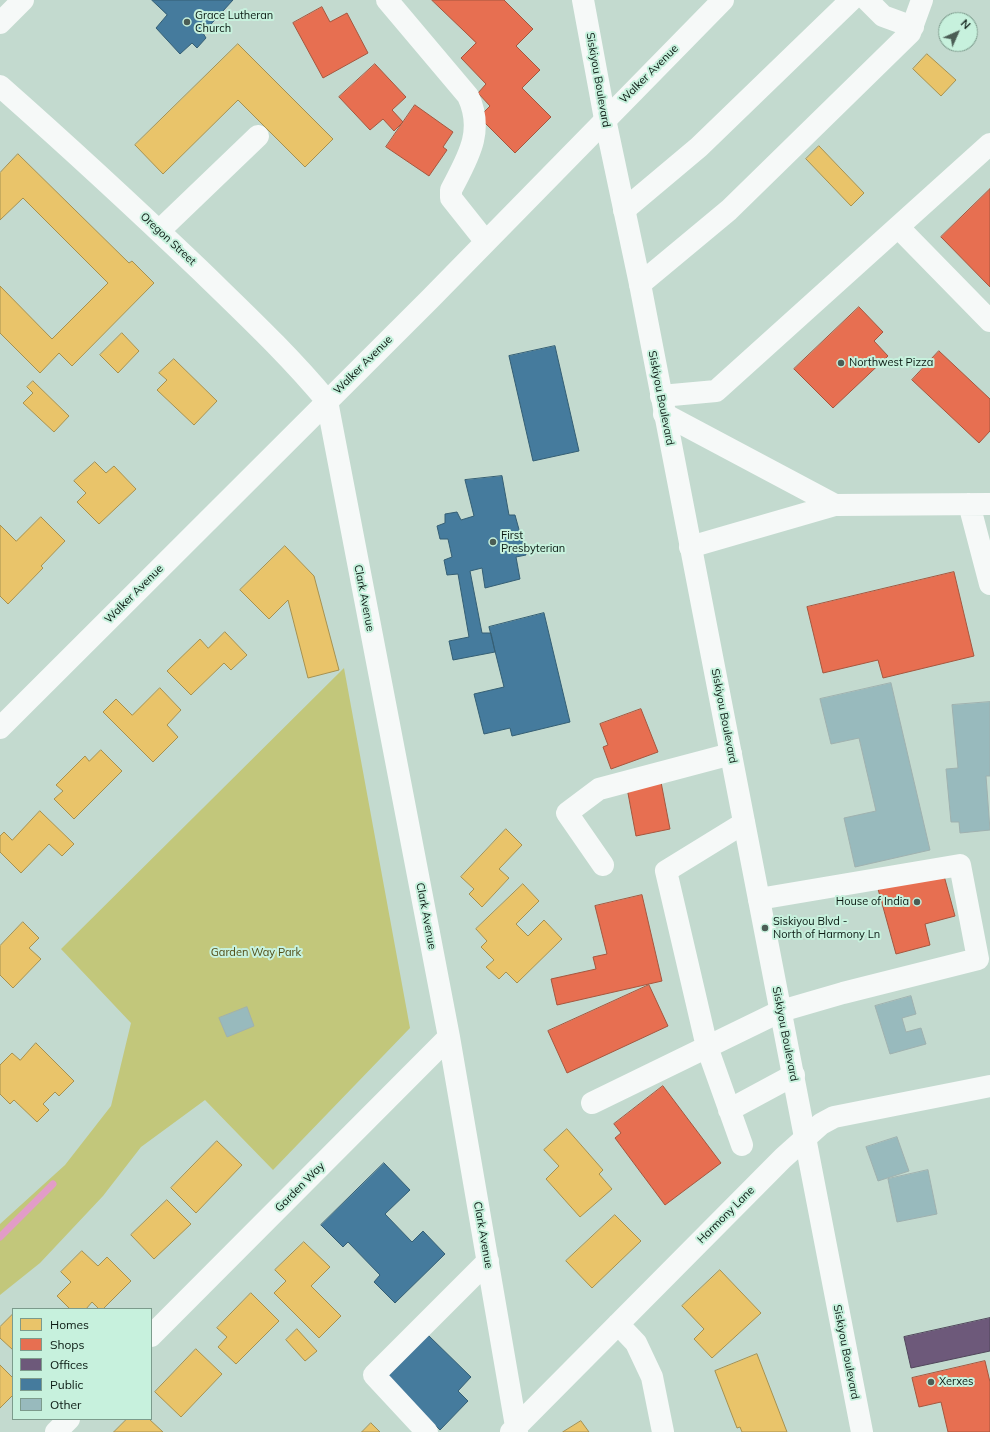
<!DOCTYPE html>
<html>
<head>
<meta charset="utf-8">
<style>
	body { margin:0 }
	#map { position:relative; width:990px; height:1432px; overflow:hidden; background:#c3dacf; font-family:Mulish,sans-serif }
	canvas { display:block }
	.legend { position:absolute; left:12px; top:1308px; width:140px; height:112px; box-sizing:border-box; background:#c7f1dd; border:1px solid #7c9b8c; margin:0; padding:5px 7px; list-style:none; font-size:12px; color:#0b1a13 }
	.legend li { display:flex; align-items:center; gap:8px; height:20px }
	.legend b { width:20px; border:1px solid #7c9b8c }
	.north { position:absolute; left:938px; top:12px; width:40px; height:40px; box-sizing:border-box; background:#c7f1dd; border:1px solid #7c9b8c; border-radius:50%; rotate:45deg; font-size:11px; font-weight:700; line-height:16px; text-align:center; color:#0b1a13 }
	.north::after { content:''; display:block; margin:auto; width:14px; height:18px; background:#4b5d55; clip-path:polygon(50% 0,100% 100%,50% 72%,0 100%) }
</style>
</head>
<body>
<div id="map">
<canvas width="990" height="1432"></canvas>
<ul class="legend">
<li><b style="height:11px;background:#e9c46a"></b>Homes</li>
<li><b style="height:11px;background:#e76f51"></b>Shops</li>
<li><b style="height:11px;background:#6d597a"></b>Offices</li>
<li><b style="height:11px;background:#457b9d"></b>Public</li>
<li><b style="height:11px;background:#98babd"></b>Other</li>
</ul>
<div class="north">N</div>
</div>
<script>
const ctx = document.querySelector('canvas').getContext('2d');
ctx.lineJoin = 'round';
function paint(path, color) {
  ctx.fillStyle = color;
  ctx.fill(path, 'evenodd');
}
function strokePath(path, color, width, dash) {
  ctx.strokeStyle = color;
  ctx.lineWidth = width;
  ctx.lineCap = dash ? 'butt' : 'round';
  ctx.setLineDash(dash || []);
  ctx.stroke(path);
}
function drawText(font, color, halo, rows, align = 'center') {
  ctx.font = font + ' Mulish,sans-serif';
  ctx.lineWidth = 4;
  ctx.setLineDash([]);
  ctx.textBaseline = 'middle';
  ctx.strokeStyle = halo;
  ctx.fillStyle = color;
  for (const [text, x, y, turn = 0] of rows) {
    ctx.save();
    ctx.translate(x, y);
    ctx.rotate((+turn || 0) * Math.PI / 180);
    ctx.textAlign = isNaN(turn) ? turn : align;
    if (halo) ctx.strokeText(text, 0, 0);
    ctx.fillText(text, 0, 0);
    ctx.restore();
  }
}
paint(new Path2D(`
	M 344,668 L 410,1028 L 273,1170 L 205,1100 L 141,1147 L 103,1196 L 40,1263 L 0,1295 L 0,1224 L 65,1165 L 111,1106 L 131,1023 L 61,949 Z`), '#c2c77b');
const homes = new Path2D(`
	M 238,44 L 333,139 L 305,167 L 238,100 L 163,174 L 135,145 Z
	M 927,54 L 956,80 L 941,96 L 913,69 Z
	M 819,146 L 864,193 L 851,206 L 806,159 Z
	M 18,154 L 129,263 L 132,261 L 154,283 L 72,366 L 59,353 L 40,373 L 0,333 L 0,286 L 52,339 L 108,283 L 23,198 L 0,220 L 0,173 Z
	M 122,333 L 139,351 L 118,373 L 100,355 Z
	M 174,359 L 217,401 L 194,425 L 157,390 L 167,380 L 159,373 Z
	M 33,381 L 69,416 L 54,432 L 23,403 L 33,393 L 27,387 Z
	M 95,462 L 106,473 L 114,466 L 136,489 L 99,524 L 77,502 L 86,493 L 74,481 Z
	M 41,517 L 65,541 L 41,566 L 43,568 L 8,604 L 0,596 L 0,525 L 16,541 Z
	M 285,546 L 314,576 L 339,670 L 308,678 L 288,600 L 269,619 L 240,590 Z
	M 225,632 L 247,655 L 231,670 L 224,663 L 191,695 L 167,671 L 200,639 L 208,648 Z
	M 160,688 L 181,710 L 167,725 L 178,737 L 153,762 L 103,712 L 116,699 L 132,715 Z
	M 101,750 L 122,771 L 74,819 L 54,799 L 63,791 L 56,785 L 85,756 L 89,761 Z
	M 40,811 L 74,844 L 62,856 L 49,844 L 21,873 L 0,852 L 0,836 L 4,832 L 12,840 Z
	M 506,829 L 522,845 L 499,869 L 509,878 L 482,907 L 469,894 L 474,889 L 461,877 Z
	M 523,884 L 539,901 L 516,924 L 528,936 L 544,920 L 562,939 L 517,983 L 506,972 L 499,979 L 486,967 L 494,960 L 481,947 L 487,941 L 476,929 Z
	M 23,922 L 39,938 L 29,948 L 41,959 L 13,988 L 0,975 L 0,946 Z
	M 36,1043 L 74,1081 L 59,1096 L 55,1092 L 43,1104 L 49,1110 L 37,1122 L 14,1100 L 10,1104 L 0,1094 L 0,1065 L 12,1053 L 20,1060 Z
	M 567,1129 L 603,1170 L 599,1174 L 612,1189 L 580,1217 L 546,1179 L 559,1166 L 544,1150 Z
	M 217,1141 L 242,1165 L 196,1213 L 171,1188 Z
	M 167,1200 L 191,1224 L 154,1259 L 131,1235 Z
	M 615,1215 L 641,1241 L 592,1288 L 566,1261 Z
	M 304,1242 L 330,1267 L 311,1286 L 341,1316 L 319,1338 L 274,1293 L 286,1281 L 275,1270 Z
	M 82,1251 L 98,1266 L 107,1257 L 131,1281 L 103,1309 L 99,1309 L 92,1302 L 86,1309 L 70,1309 L 57,1296 L 71,1282 L 61,1272 Z
	M 720,1270 L 761,1313 L 712,1358 L 694,1339 L 704,1329 L 682,1306 Z
	M 251,1293 L 279,1321 L 236,1364 L 218,1347 L 227,1337 L 217,1328 Z
	M 13,1314 L 13,1350 L 0,1338 L 0,1327 Z
	M 297,1329 L 317,1351 L 305,1361 L 286,1340 Z
	M 196,1349 L 222,1374 L 181,1417 L 155,1392 Z
	M 757,1354 L 787,1432 L 742,1432 L 740,1427 L 737,1428 L 715,1371 Z
	M 0,1365 L 13,1378 L 13,1395 L 0,1408 Z
	M 127,1419 L 149,1419 L 163,1432 L 114,1432 Z
	M 581,1421 L 589,1432 L 563,1432 Z
	M 371,1423 L 380,1432 L 362,1432 Z`);
paint(homes, '#e9c46a');
strokePath(homes, '#a69150', 1);
const shops = new Path2D(`
	M 432,0 L 504,0 L 533,29 L 516,46 L 540,70 L 522,88 L 551,117 L 515,153 L 479,117 L 490,106 L 478,93 L 486,84 L 461,58 L 476,43 Z
	M 322,7 L 330,22 L 347,13 L 368,53 L 323,78 L 293,23 Z
	M 375,64 L 406,97 L 392,110 L 403,122 L 394,131 L 383,119 L 370,130 L 339,97 Z
	M 415,105 L 453,132 L 443,147 L 447,150 L 429,176 L 386,147 Z
	M 990,189 L 990,287 L 941,237 Z
	M 859,307 L 883,332 L 874,341 L 888,356 L 833,408 L 794,369 Z
	M 939,351 L 990,399 L 990,431 L 979,443 L 912,380 Z
	M 954,572 L 974,656 L 883,678 L 878,660 L 823,673 L 807,607 Z
	M 641,709 L 658,752 L 611,769 L 603,747 L 608,745 L 600,724 Z
	M 661,782 L 670,829 L 636,836 L 627,788 Z
	M 943,872 L 955,916 L 925,924 L 930,945 L 896,954 L 878,889 Z
	M 642,895 L 662,981 L 557,1005 L 551,979 L 596,969 L 593,957 L 607,954 L 595,906 Z
	M 649,985 L 668,1026 L 567,1073 L 548,1031 Z
	M 663,1086 L 721,1163 L 665,1205 L 615,1138 L 621,1133 L 614,1124 Z
	M 985,1361 L 990,1382 L 990,1432 L 948,1432 L 941,1402 L 919,1407 L 912,1378 Z`);
paint(shops, '#e76f51');
strokePath(shops, '#a5563e', 1);
const offices = new Path2D(`
	M 990,1318 L 990,1351 L 911,1368 L 904,1337 Z`);
paint(offices, '#6d597a');
strokePath(offices, '#50465b', 1);
const public = new Path2D(`
	M 152,0 L 233,0 L 203,33 L 206,38 L 197,48 L 192,43 L 180,54 L 156,28 L 167,15 Z
	M 555,346 L 579,451 L 533,461 L 509,356 Z
	M 502,476 L 509,515 L 515,515 L 526,555 L 516,557 L 520,579 L 485,588 L 482,568 L 470,571 L 482,633 L 491,633 L 495,652 L 453,660 L 449,641 L 469,637 L 458,574 L 447,575 L 444,560 L 452,557 L 448,539 L 440,539 L 437,526 L 445,523 L 445,514 L 457,512 L 461,520 L 474,516 L 465,480 Z
	M 544,613 L 570,722 L 512,736 L 510,728 L 484,734 L 474,694 L 504,687 L 489,627 Z
	M 384,1163 L 410,1190 L 385,1214 L 412,1242 L 423,1231 L 445,1254 L 395,1303 L 374,1282 L 380,1275 L 348,1242 L 343,1247 L 321,1225 Z
	M 428,1335 L 471,1377 L 458,1391 L 468,1401 L 440,1430 L 387,1377 Z`);
paint(public, '#457b9d');
strokePath(public, '#345e74', 1);
strokePath(new Path2D(`
	M 0,1237 L 53,1184`), '#e29cc7', 7);
const building = new Path2D(`
	M 891,683 L 930,850 L 855,867 L 844,818 L 876,811 L 859,738 L 831,744 L 820,699 Z
	M 990,702 L 990,776 L 986,776 L 990,830 L 960,833 L 959,822 L 951,822 L 946,769 L 958,768 L 952,705 Z
	M 911,996 L 916,1014 L 902,1018 L 906,1032 L 921,1028 L 926,1044 L 890,1054 L 875,1006 Z
	M 247,1007 L 254,1026 L 227,1037 L 219,1018 Z
	M 897,1137 L 909,1171 L 878,1181 L 866,1147 Z
	M 928,1170 L 937,1214 L 897,1222 L 888,1179 Z`);
paint(building, '#98babd');
strokePath(building, '#9fb1af', 1);
strokePath(new Path2D(`
	M 387,0 L 468,96 C 485,132 467,159 451,190 L 451,198 L 486,242
	M 867,0 L 883,16 L 913,27
	M 0,23 L 23,0
	M 0,86 C 68,146 135,208 201,271 C 244,313 288,354 327,401 L 449,1037 L 517,1432
	M 624,210 L 699,147 L 851,0
	M 898,227 L 990,321
	M 159,231 L 258,136
	M 640,284 L 729,210 L 910,33 L 922,0
	M 661,396 L 716,391 L 990,144
	M 664,414 L 835,505
	M 969,504 L 990,584
	M 690,547 L 835,505 L 990,504
	M 0,728 L 430,299 L 723,0
	M 603,865 L 567,813 L 599,789 L 731,754
	M 592,1103 L 781,1011 L 843,993 L 978,959 L 960,865 L 759,899
	M 729,1110 L 794,1075
	M 742,1145 L 707,1047 L 666,871 L 744,823
	M 618,1324 L 636,1343 L 652,1377 L 663,1432
	M 151,1336 L 449,1037
	M 56,1432 L 69,1419
	M 427,1432 L 374,1375 L 488,1261
	M 511,1432 L 783,1158 L 821,1124 L 834,1117 L 990,1086`), '#f6f9f8', 22);
strokePath(new Path2D(`
	M 583,0 L 605,119 L 640,284 L 862,1432`), '#f6f9f8', 22);
for (const [x, y, r, color] of [
	[187,22,4,"#4b5d55"],
	[841,363,4,"#4b5d55"],
	[493,542,4,"#4b5d55"],
	[917,902,4,"#4b5d55"],
	[765,928,4,"#4b5d55"],
	[931,1382,4,"#4b5d55"]
]) {
  const dot = new Path2D();
  dot.arc(x, y, r, 0, 2 * Math.PI);
  ctx.fillStyle = color;
  ctx.fill(dot);
  strokePath(dot, '#c7f1dd', 1.5);
}
drawText('11px', '#0b1a13', '#c7f1dd', [
	["Grace Lutheran",195,16],
	["Church",195,29],
	["Northwest Pizza",849,363],
	["First",501,536],
	["Presbyterian",501,549],
	["House of India",909,902,"right"],
	["Siskiyou Blvd -",773,922],
	["North of Harmony Ln",773,935],
	["Xerxes",939,1382]
], 'left');
drawText('11px', '#0b1a13', '#c7f1dd', [
	["Walker Avenue",649,74,-45],
	["Siskiyou Boulevard",598,80,80],
	["Oregon Street",168,239,43],
	["Walker Avenue",363,365,-45],
	["Siskiyou Boulevard",661,398,79],
	["Walker Avenue",134,594,-45],
	["Clark Avenue",364,598,79],
	["Siskiyou Boulevard",724,716,79],
	["Clark Avenue",426,916,79],
	["Siskiyou Boulevard",785,1034,79],
	["Garden Way",300,1187,-45],
	["Harmony Lane",726,1215,-45],
	["Clark Avenue",483,1235,80],
	["Siskiyou Boulevard",846,1352,79]
]);
drawText('11px', '#504b15', '#c7f1dd', [
	["Garden Way Park",256,953]
]);
</script>
</body>
</html>
